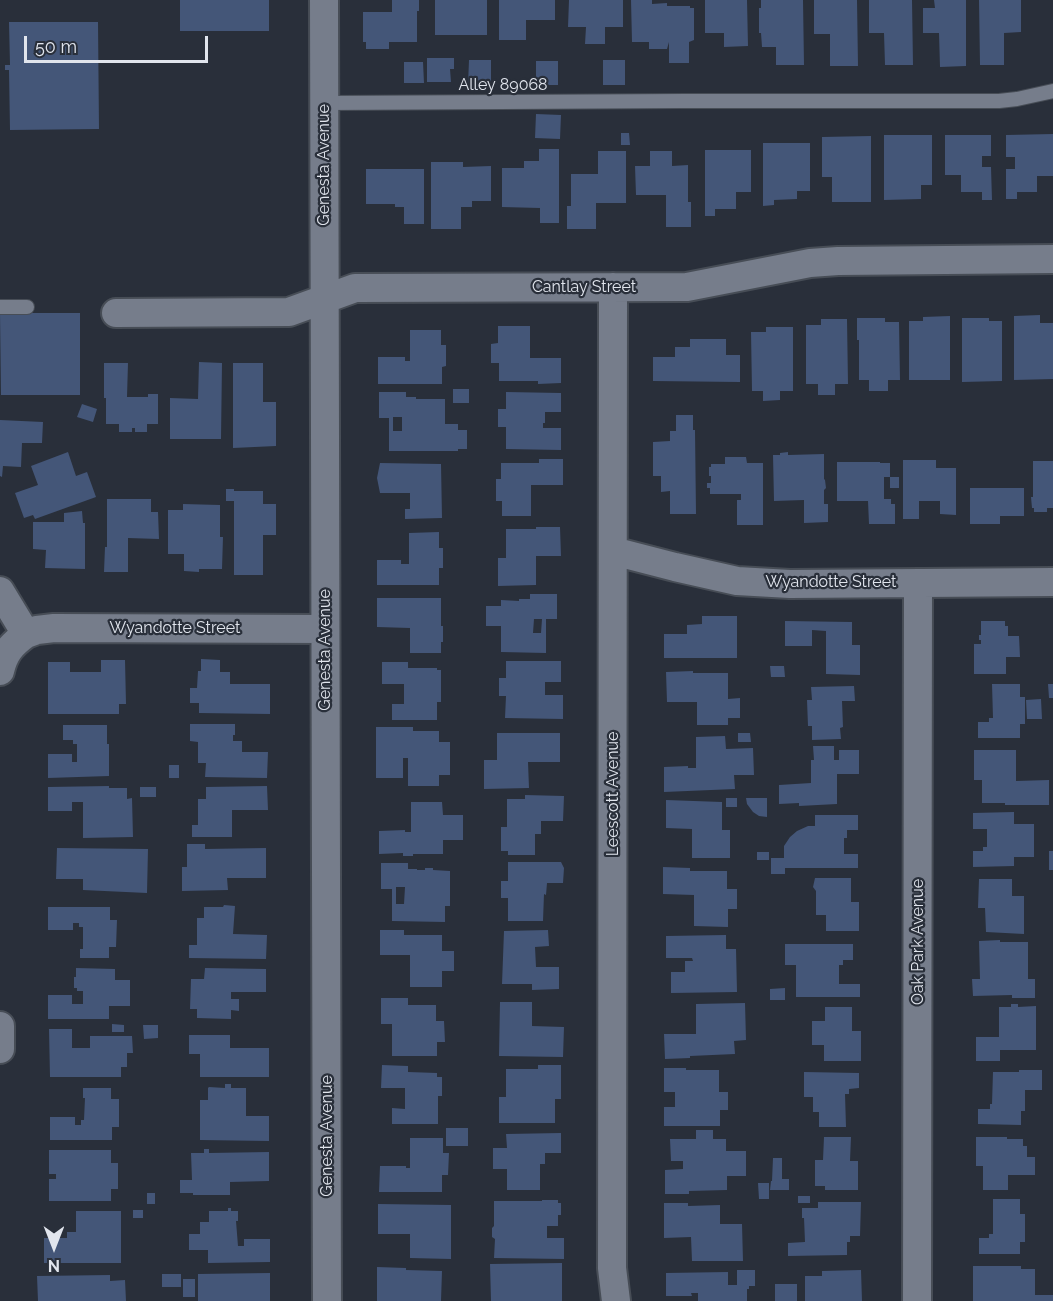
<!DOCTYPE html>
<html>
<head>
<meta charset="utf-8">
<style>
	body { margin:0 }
	#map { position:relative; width:1053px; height:1301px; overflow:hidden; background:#292f3a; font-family:Raleway,sans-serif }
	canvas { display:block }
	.north { position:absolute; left:24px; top:1217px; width:60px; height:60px; -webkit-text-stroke:4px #292f3a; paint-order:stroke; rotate:180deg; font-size:16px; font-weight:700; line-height:24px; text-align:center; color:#e1e5ed }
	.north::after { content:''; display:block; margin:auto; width:21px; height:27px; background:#e1e5ed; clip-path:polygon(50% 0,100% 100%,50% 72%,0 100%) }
	.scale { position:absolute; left:24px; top:36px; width:184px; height:27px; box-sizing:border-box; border:3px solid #e1e5ed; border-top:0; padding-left:8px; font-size:18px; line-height:21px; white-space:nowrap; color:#e1e5ed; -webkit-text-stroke:4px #292f3a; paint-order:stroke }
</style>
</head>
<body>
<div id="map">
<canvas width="1053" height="1301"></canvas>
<div class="north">N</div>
<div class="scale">50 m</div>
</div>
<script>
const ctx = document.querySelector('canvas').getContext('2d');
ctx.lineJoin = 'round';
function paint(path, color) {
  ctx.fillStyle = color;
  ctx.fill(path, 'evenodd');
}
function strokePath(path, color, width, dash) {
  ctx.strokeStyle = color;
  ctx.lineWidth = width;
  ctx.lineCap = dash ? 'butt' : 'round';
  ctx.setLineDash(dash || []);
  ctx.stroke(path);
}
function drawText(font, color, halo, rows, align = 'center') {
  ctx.font = font + ' Raleway,sans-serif';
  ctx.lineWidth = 4.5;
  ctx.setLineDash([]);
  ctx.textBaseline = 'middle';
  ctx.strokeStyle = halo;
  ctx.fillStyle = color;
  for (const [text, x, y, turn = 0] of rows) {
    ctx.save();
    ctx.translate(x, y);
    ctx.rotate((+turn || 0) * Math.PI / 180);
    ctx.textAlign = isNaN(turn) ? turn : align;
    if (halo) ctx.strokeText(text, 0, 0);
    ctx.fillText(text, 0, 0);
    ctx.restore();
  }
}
paint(new Path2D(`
	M 180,0 L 269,0 L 269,31 L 180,31 Z
	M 392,0 L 419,0 L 419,11 L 417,11 L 417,42 L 389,42 L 389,49 L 366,49 L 366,42 L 363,42 L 363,12 L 392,12 Z
	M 435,0 L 487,0 L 487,35 L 435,35 Z
	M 499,0 L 555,0 L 555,20 L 526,20 L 526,40 L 499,40 Z
	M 569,0 L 623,0 L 623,27 L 605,27 L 605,44 L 585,44 L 586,27 L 568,27 Z
	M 631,0 L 652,0 L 652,4 L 667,3 L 667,6 L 690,6 L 690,8 L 694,8 L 694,40 L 689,42 L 689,63 L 669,63 L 669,42 L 667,49 L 649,49 L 649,42 L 632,42 Z
	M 705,0 L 747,0 L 748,46 L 724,47 L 724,33 L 705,33 Z
	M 761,0 L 803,0 L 804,65 L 776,65 L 776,47 L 762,47 L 761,33 L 759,33 L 759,8 L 761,8 Z
	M 814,0 L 857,0 L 858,66 L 830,66 L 830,34 L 814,34 Z
	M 869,0 L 912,0 L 913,65 L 885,65 L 884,33 L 869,33 Z
	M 934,0 L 966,0 L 966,66 L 940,67 L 939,33 L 923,33 L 923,8 L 935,8 Z
	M 979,0 L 1021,0 L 1021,32 L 1004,33 L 1004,65 L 980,65 Z
	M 9,22 L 98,22 L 99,129 L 10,130 L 9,70 L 5,70 L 5,65 L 10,65 Z
	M 427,58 L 454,58 L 454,69 L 450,69 L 451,82 L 427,82 Z
	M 469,60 L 491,60 L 491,85 L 468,85 Z
	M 603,60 L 625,60 L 625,85 L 603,85 Z
	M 536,61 L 558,61 L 558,85 L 536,85 Z
	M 404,62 L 423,62 L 424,83 L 404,83 Z
	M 536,114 L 561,115 L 560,139 L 535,138 Z
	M 621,133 L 629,133 L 630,145 L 621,145 Z
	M 1053,134 L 1053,176 L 1037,176 L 1037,192 L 1017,192 L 1017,199 L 1006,199 L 1006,169 L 1015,169 L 1015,157 L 1006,157 L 1006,135 Z
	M 884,135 L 932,135 L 932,185 L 921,185 L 921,199 L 884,200 Z
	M 945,135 L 991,135 L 991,156 L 982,156 L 982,167 L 991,167 L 992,200 L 982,200 L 982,192 L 961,192 L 961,175 L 945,175 Z
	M 871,136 L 871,202 L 832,202 L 832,177 L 822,177 L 822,137 Z
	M 763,143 L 810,143 L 810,191 L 797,191 L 797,199 L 774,200 L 774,205 L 763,206 Z
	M 539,149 L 559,149 L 559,223 L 540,223 L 540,208 L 502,207 L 502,168 L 524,168 L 524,161 L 539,161 Z
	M 705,150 L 751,150 L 751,192 L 736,192 L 736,209 L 715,209 L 715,216 L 705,216 Z
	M 598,151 L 626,151 L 626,203 L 596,203 L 596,229 L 567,229 L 567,206 L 571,206 L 571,174 L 598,174 Z
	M 650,151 L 672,151 L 672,166 L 688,165 L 688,202 L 691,202 L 691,227 L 666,227 L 666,195 L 636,195 L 635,166 L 650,166 Z
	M 431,162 L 463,162 L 463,167 L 491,166 L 491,201 L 472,201 L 472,207 L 461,207 L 461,229 L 431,229 Z
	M 366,169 L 424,169 L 424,224 L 404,224 L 404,207 L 395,207 L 395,204 L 366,204 Z
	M 0,313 L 80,313 L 80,395 L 1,395 Z
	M 1040,315 L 1040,323 L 1053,323 L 1053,379 L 1014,380 L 1014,316 Z
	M 950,316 L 950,380 L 909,380 L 909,321 L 923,321 L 923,317 Z
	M 857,318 L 885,318 L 885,322 L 899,322 L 900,380 L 888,380 L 888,391 L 869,391 L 869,380 L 859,380 L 859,340 L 857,340 Z
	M 962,318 L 989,318 L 989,321 L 1002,321 L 1002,381 L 962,382 Z
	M 821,319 L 847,319 L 848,384 L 835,384 L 835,395 L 818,395 L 818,384 L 806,384 L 806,325 L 821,325 Z
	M 498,326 L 530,326 L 530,358 L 561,358 L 561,383 L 538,384 L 538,381 L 499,381 L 499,363 L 491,363 L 491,344 L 498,343 Z
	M 766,327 L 793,327 L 793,391 L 780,391 L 780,400 L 763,401 L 763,391 L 752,391 L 751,332 L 766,332 Z
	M 410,330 L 441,330 L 441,345 L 446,345 L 446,366 L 442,367 L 442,384 L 378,384 L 378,357 L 405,357 L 405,361 L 410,361 Z
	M 690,339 L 726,339 L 726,355 L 740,355 L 740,382 L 653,381 L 653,357 L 675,357 L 675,347 L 690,347 Z
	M 199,362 L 222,363 L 221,439 L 170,439 L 170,398 L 198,399 Z
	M 104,363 L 128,363 L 127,397 L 148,397 L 148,394 L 158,394 L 158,424 L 147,424 L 147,432 L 135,432 L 135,428 L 132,428 L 132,432 L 119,432 L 119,424 L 106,424 L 106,398 L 104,398 Z
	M 233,363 L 263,363 L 263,402 L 276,402 L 276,446 L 233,448 Z
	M 453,389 L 469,389 L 469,403 L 453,403 Z
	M 379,392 L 406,392 L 406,397 L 416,397 L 416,399 L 445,399 L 445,424 L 458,424 L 458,430 L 467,430 L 467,449 L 458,449 L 458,451 L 389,451 L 389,418 L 379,418 ZM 393,417 L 402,417 L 402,431 L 393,431 Z
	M 506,392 L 561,393 L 561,412 L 545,412 L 545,423 L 543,423 L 543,428 L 561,428 L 561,450 L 506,449 L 506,427 L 498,427 L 498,409 L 506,409 Z
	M 82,404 L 97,409 L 93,422 L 77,417 Z
	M 676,415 L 693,415 L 693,430 L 695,430 L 696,514 L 670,514 L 670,491 L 661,492 L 661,476 L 653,476 L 653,442 L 670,441 L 670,431 L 676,431 Z
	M 0,420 L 43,422 L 42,443 L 22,443 L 21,467 L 3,466 L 2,477 L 0,476 Z
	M 68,452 L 76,476 L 87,472 L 96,497 L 35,519 L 33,515 L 24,518 L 15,493 L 38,485 L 31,466 Z
	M 788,452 L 788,455 L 824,454 L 824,479 L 825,480 L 826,488 L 824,490 L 824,504 L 828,504 L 828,522 L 804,523 L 804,500 L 774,501 L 773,455 L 780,455 L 780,453 Z
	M 725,457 L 746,457 L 747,463 L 763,463 L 763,525 L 737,525 L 737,500 L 741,500 L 741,494 L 710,494 L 710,488 L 707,488 L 707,483 L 711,483 L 711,476 L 709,476 L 709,467 L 711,467 L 711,464 L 725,464 Z
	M 539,459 L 563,459 L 563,485 L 531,485 L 531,516 L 502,516 L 502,501 L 496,501 L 496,479 L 501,479 L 501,463 L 539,463 Z
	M 903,460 L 936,460 L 936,468 L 956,468 L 956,515 L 940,514 L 940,501 L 919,501 L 919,519 L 903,519 Z
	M 1033,461 L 1053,461 L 1053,508 L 1047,508 L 1047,512 L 1034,512 L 1034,508 L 1032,508 L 1031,497 L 1033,497 Z
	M 837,462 L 880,462 L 880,463 L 890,463 L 890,477 L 899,477 L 899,488 L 890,488 L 890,477 L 884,477 L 884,499 L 891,499 L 891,504 L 895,504 L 895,524 L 869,524 L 868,501 L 837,501 Z
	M 380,463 L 441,464 L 442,518 L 405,519 L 405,509 L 410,509 L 410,493 L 380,493 L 377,478 Z
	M 970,488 L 1024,488 L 1024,516 L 1000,516 L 1000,524 L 970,524 Z
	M 226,489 L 234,489 L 234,491 L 263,491 L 263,504 L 276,504 L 276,535 L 263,535 L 263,575 L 234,575 L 234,501 L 226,501 Z
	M 107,499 L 151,499 L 151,512 L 158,512 L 159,539 L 128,538 L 128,572 L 104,572 L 105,547 L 107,547 Z
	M 183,504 L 220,505 L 220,537 L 223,537 L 222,569 L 199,569 L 199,572 L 184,571 L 184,554 L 168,554 L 168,510 L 183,510 Z
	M 82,511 L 83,523 L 85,523 L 85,569 L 45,568 L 46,550 L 33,549 L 33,522 L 64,522 L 64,513 Z
	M 536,527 L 560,527 L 561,556 L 536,556 L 536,585 L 498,586 L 498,558 L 506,558 L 506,529 L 536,529 Z
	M 439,532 L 439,548 L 443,548 L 443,568 L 439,568 L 439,585 L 377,585 L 377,560 L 401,560 L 401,564 L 409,564 L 409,533 Z
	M 530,594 L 557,594 L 557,619 L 546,619 L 546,653 L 501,652 L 501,626 L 486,626 L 486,606 L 501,606 L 501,600 L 519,601 L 519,599 L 530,599 ZM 534,619 L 542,619 L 541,633 L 533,633 Z
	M 377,598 L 441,598 L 441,626 L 443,626 L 443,642 L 441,642 L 441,653 L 410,653 L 410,628 L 377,627 Z
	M 702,616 L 737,616 L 737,658 L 664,658 L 664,634 L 687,634 L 687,625 L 702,624 Z
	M 785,621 L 852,622 L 852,645 L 860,645 L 860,675 L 826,674 L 826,631 L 812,630 L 812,646 L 785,646 Z
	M 981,621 L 1005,621 L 1005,626 L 1008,626 L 1008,636 L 1019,636 L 1020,657 L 1006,657 L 1006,674 L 974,674 L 974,644 L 981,644 L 981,640 L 979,640 L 979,635 L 981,635 Z
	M 201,659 L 220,660 L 220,672 L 230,672 L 230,684 L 270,684 L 270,714 L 199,713 L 199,703 L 190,703 L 190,688 L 197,688 L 198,671 L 201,671 Z
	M 101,660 L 125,660 L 126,704 L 119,704 L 119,714 L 48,714 L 48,662 L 70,662 L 70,672 L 101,672 Z
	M 506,661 L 561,661 L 561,682 L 545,682 L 545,695 L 563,695 L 563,719 L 505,718 L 506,696 L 499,696 L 499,678 L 506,678 Z
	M 382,662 L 408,662 L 408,668 L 437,668 L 437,670 L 441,670 L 441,702 L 437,702 L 437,720 L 392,720 L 392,704 L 404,704 L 404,684 L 382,684 Z
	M 770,666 L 784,666 L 785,677 L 771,677 Z
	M 693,671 L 693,673 L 728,673 L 728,699 L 740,698 L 740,718 L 728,718 L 728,725 L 697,725 L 697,702 L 667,702 L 666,672 Z
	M 992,684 L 1020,684 L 1020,697 L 1025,697 L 1025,724 L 1020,724 L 1020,738 L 978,738 L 978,722 L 989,722 L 989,718 L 993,718 Z
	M 1048,684 L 1053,684 L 1053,698 L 1049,698 Z
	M 854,686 L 855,701 L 842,701 L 843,727 L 840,728 L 841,739 L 812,740 L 812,726 L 808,726 L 807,700 L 812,700 L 811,687 Z
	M 1041,699 L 1042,719 L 1027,719 L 1026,700 Z
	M 190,724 L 235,724 L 235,735 L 233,735 L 233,741 L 242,741 L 242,752 L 268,752 L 267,778 L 205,777 L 206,763 L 198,763 L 198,742 L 190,741 Z
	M 63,725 L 107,725 L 107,744 L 109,744 L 109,776 L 48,778 L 48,754 L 72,754 L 72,762 L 77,762 L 77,744 L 73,744 L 73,740 L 63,740 Z
	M 376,727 L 413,727 L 413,731 L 439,731 L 439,742 L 450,742 L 450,775 L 439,775 L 439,786 L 408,786 L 408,758 L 403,758 L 403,778 L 376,778 Z
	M 497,733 L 560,733 L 560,762 L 528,762 L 529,788 L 484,789 L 484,760 L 497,760 Z
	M 738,733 L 750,733 L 751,742 L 738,742 Z
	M 725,736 L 726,749 L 753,748 L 754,775 L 734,775 L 735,789 L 664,792 L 664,767 L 688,766 L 688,768 L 696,768 L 696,737 Z
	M 813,746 L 834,746 L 834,760 L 839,760 L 839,750 L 859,750 L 859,774 L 837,774 L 837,804 L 799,806 L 799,803 L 779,804 L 779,785 L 811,783 L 811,760 L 814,760 Z
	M 974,750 L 1016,750 L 1016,781 L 1049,780 L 1049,805 L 1005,805 L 1005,803 L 982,803 L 982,780 L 974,780 Z
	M 169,765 L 179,765 L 179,778 L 169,778 Z
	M 109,786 L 109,788 L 127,788 L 127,799 L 132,798 L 133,837 L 83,838 L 83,802 L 72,802 L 72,811 L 48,811 L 48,787 Z
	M 267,786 L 268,810 L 232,810 L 232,837 L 192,837 L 192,825 L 198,825 L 198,799 L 206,799 L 206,787 Z
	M 140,787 L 156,787 L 156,797 L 140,797 Z
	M 525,795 L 564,796 L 563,821 L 541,821 L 541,834 L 535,834 L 535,855 L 508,855 L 508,851 L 501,851 L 501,827 L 507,827 L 507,799 L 525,799 Z
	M 726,798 L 737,798 L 737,807 L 726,807 Z
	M 746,798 L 767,798 L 767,817 L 759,816 L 753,812 L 747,804 Z
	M 666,800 L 722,802 L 722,830 L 730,830 L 730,858 L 692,858 L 692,829 L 666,828 Z
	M 411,802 L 442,802 L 443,815 L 463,815 L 463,840 L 443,840 L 443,854 L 413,854 L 413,856 L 403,856 L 403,853 L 379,854 L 379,831 L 405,830 L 405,832 L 411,832 Z
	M 1014,812 L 1014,824 L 1034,824 L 1034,857 L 1014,857 L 1014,866 L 973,867 L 973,851 L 983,851 L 983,847 L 987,847 L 987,829 L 973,829 L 973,813 Z
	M 815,815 L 858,815 L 858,830 L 847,830 L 847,838 L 844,838 L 844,854 L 858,854 L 858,868 L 785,868 L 785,874 L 771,874 L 771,858 L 784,858 L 784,846 L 790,837 L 797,831 L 808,826 L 815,826 Z
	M 187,844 L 205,844 L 205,849 L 266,848 L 266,878 L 227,878 L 228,890 L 182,891 L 182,867 L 187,867 Z
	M 57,848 L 148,849 L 147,893 L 83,890 L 83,879 L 56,879 Z
	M 1049,851 L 1053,851 L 1053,870 L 1049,870 Z
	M 757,852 L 769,852 L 769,860 L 757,860 Z
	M 508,862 L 561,862 L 564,868 L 563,883 L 547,883 L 546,895 L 544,894 L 543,921 L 508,921 L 508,898 L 501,898 L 501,881 L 508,881 Z
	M 381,863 L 408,863 L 408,869 L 417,869 L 417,870 L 425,870 L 425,868 L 433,868 L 433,870 L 450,871 L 450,906 L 445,906 L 445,922 L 392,921 L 392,889 L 381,889 ZM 396,887 L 405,887 L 404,904 L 396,904 Z
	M 663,867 L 690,868 L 690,871 L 727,871 L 727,889 L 737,889 L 737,909 L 728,909 L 728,927 L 694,926 L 694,895 L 663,894 Z
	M 815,878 L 851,878 L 851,902 L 859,902 L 859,931 L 826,931 L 826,915 L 816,915 L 816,891 L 813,887 Z
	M 979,879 L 1012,879 L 1012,896 L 1024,896 L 1024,934 L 986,932 L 985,908 L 978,908 Z
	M 224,905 L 235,906 L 233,934 L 267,935 L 266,959 L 189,958 L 189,945 L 197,945 L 197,918 L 204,918 L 204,907 L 223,907 Z
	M 48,907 L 110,907 L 110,920 L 117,920 L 116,947 L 109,947 L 109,958 L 80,958 L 80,949 L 83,949 L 83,927 L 79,927 L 79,923 L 73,923 L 73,930 L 48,930 Z
	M 380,930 L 404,930 L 404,935 L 442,935 L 442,951 L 454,951 L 454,971 L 442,971 L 442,987 L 410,987 L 410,955 L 380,955 Z
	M 548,930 L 549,946 L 535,947 L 536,967 L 559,967 L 559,989 L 532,990 L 532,984 L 502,984 L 504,931 Z
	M 726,935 L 726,949 L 736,949 L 737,992 L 671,993 L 671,972 L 685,972 L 685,961 L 693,961 L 692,958 L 666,958 L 666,936 Z
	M 1000,940 L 1000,942 L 1028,942 L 1028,979 L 1035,979 L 1035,998 L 1012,998 L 1012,995 L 973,996 L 972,979 L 980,979 L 979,941 Z
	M 785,944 L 853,944 L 853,960 L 843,960 L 843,965 L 839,965 L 839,984 L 860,984 L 860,997 L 796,997 L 796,965 L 785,965 Z
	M 76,968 L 115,969 L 115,980 L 130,980 L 130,1006 L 109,1006 L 109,1019 L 48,1019 L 48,995 L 72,995 L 72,1004 L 83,1004 L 83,991 L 77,991 L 77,988 L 74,988 L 74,977 L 76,977 Z
	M 205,968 L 266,969 L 266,992 L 231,992 L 231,999 L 239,999 L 239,1011 L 231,1010 L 231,1019 L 197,1018 L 197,1009 L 190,1009 L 191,979 L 204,979 Z
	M 785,988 L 785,1000 L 770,1000 L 770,989 Z
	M 381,998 L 408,998 L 408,1005 L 436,1005 L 436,1021 L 444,1021 L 445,1042 L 437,1042 L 437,1056 L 392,1056 L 392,1024 L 381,1024 Z
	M 500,1002 L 532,1002 L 532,1026 L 564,1027 L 563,1057 L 499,1056 Z
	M 745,1003 L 746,1040 L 734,1041 L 735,1054 L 690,1056 L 690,1058 L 665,1059 L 664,1034 L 696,1034 L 696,1004 Z
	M 1011,1004 L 1018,1004 L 1018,1007 L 1036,1006 L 1036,1050 L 1000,1050 L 1000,1061 L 976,1061 L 976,1037 L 999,1037 L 999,1007 L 1011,1007 Z
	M 825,1007 L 852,1007 L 852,1031 L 861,1031 L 861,1061 L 824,1061 L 824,1045 L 812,1045 L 812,1021 L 825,1021 Z
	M 112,1024 L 124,1025 L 124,1032 L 112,1032 Z
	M 143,1025 L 158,1025 L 158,1038 L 144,1039 Z
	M 49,1029 L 72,1029 L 72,1048 L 90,1048 L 90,1036 L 132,1036 L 133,1053 L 127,1053 L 127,1067 L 121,1067 L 121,1077 L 50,1077 Z
	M 189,1035 L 230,1035 L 230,1048 L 269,1048 L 269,1077 L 200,1077 L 200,1054 L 189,1054 Z
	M 382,1065 L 408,1066 L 408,1072 L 437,1073 L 437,1077 L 442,1077 L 442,1096 L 438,1096 L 438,1124 L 392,1124 L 392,1108 L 405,1109 L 405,1088 L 381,1088 Z
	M 538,1065 L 561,1065 L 561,1099 L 555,1099 L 555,1123 L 499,1123 L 499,1097 L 506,1097 L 506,1069 L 538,1069 Z
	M 664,1068 L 686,1068 L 686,1070 L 719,1070 L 719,1092 L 728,1092 L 728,1110 L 720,1110 L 720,1126 L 664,1126 L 664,1107 L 675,1107 L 675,1092 L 664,1092 Z
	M 1019,1070 L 1042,1070 L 1042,1090 L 1025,1090 L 1025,1111 L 1021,1111 L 1021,1125 L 978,1124 L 978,1109 L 990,1109 L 990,1104 L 992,1104 L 993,1072 L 1019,1072 Z
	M 804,1072 L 859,1073 L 859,1088 L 849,1089 L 849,1094 L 845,1094 L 846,1127 L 819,1127 L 819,1112 L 813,1112 L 813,1097 L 804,1097 Z
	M 225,1084 L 231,1084 L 231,1088 L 246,1088 L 246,1116 L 269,1116 L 269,1141 L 200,1140 L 200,1100 L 208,1100 L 208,1088 L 209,1087 L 225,1088 Z
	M 83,1088 L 111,1088 L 111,1099 L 119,1099 L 119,1127 L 112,1127 L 112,1140 L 50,1140 L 50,1117 L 75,1117 L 75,1125 L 81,1125 L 81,1120 L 84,1120 L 85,1098 L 83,1098 Z
	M 446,1128 L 468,1128 L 468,1146 L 446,1146 Z
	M 696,1130 L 713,1130 L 713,1139 L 726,1139 L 726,1151 L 746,1151 L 746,1176 L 727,1176 L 727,1190 L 689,1191 L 689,1194 L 665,1194 L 665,1170 L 683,1169 L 683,1161 L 671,1161 L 670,1139 L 696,1139 Z
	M 561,1133 L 561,1153 L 545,1153 L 545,1164 L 540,1164 L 540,1190 L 507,1190 L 507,1169 L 493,1169 L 493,1148 L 507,1148 L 506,1134 Z
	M 824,1137 L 851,1137 L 850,1161 L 858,1161 L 858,1190 L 825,1190 L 825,1186 L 815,1186 L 815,1160 L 823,1160 Z
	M 976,1137 L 1007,1137 L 1007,1139 L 1023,1139 L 1023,1146 L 1027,1146 L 1027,1157 L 1035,1157 L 1035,1175 L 1008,1175 L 1008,1190 L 983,1190 L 983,1166 L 976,1166 Z
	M 410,1138 L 443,1138 L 443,1153 L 449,1153 L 448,1175 L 442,1175 L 442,1192 L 379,1192 L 380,1166 L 406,1166 L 406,1168 L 410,1168 Z
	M 204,1149 L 209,1149 L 209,1153 L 269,1152 L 269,1181 L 230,1182 L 230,1195 L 193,1195 L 193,1193 L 180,1193 L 180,1180 L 192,1180 L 191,1153 L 204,1153 Z
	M 49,1150 L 111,1150 L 111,1163 L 118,1163 L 118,1189 L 111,1189 L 111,1201 L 49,1201 L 49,1179 L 56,1179 L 56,1174 L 49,1174 Z
	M 773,1158 L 782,1158 L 782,1179 L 789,1179 L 789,1190 L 770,1190 L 771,1181 L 772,1181 Z
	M 758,1183 L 769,1183 L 769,1199 L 759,1199 Z
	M 147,1193 L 155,1193 L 155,1204 L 147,1204 Z
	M 798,1196 L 810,1196 L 810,1203 L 798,1203 Z
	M 993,1199 L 1020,1199 L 1020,1214 L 1025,1214 L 1025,1242 L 1020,1242 L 1020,1254 L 979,1254 L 979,1238 L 989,1238 L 989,1234 L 993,1234 Z
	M 542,1200 L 558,1200 L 558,1203 L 561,1203 L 561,1215 L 558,1215 L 558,1226 L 547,1226 L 547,1238 L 564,1238 L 564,1259 L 494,1258 L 495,1239 L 492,1237 L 492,1228 L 494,1226 L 494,1201 L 542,1201 Z
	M 818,1202 L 861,1202 L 860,1236 L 850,1236 L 850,1242 L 847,1242 L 847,1255 L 788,1256 L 788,1243 L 805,1242 L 804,1218 L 802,1218 L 802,1208 L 818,1208 Z
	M 664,1203 L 688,1203 L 688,1206 L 720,1205 L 720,1224 L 742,1224 L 743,1261 L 692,1261 L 691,1237 L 664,1238 Z
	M 378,1204 L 451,1205 L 451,1259 L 410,1258 L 410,1234 L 378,1234 Z
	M 228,1208 L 231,1208 L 231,1211 L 238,1211 L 238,1221 L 236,1221 L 238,1246 L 244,1246 L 244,1239 L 270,1239 L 270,1262 L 208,1263 L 208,1250 L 189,1250 L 189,1234 L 200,1234 L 200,1222 L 209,1222 L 209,1211 L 228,1211 Z
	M 133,1210 L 143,1210 L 143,1218 L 133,1218 Z
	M 76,1211 L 121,1211 L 121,1263 L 44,1263 L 44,1238 L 67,1238 L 67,1232 L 76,1232 Z
	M 562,1263 L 562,1301 L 491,1301 L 490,1264 Z
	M 973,1266 L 1021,1266 L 1021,1269 L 1035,1269 L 1035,1295 L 1053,1295 L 1053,1301 L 973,1301 Z
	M 377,1267 L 406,1268 L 406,1270 L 442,1271 L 441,1301 L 377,1301 Z
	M 737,1270 L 755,1270 L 755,1286 L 749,1286 L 749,1289 L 747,1289 L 747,1301 L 698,1301 L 698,1293 L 691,1293 L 692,1296 L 666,1296 L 666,1273 L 728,1272 L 728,1285 L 737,1285 Z
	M 861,1270 L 862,1301 L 805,1301 L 805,1276 L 822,1276 L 822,1271 Z
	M 270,1273 L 270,1301 L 198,1301 L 198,1274 Z
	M 162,1274 L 181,1274 L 181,1287 L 162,1287 Z
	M 110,1275 L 110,1281 L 125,1280 L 126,1301 L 38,1301 L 37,1276 Z
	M 183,1279 L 195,1279 L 195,1297 L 183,1297 Z
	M 775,1284 L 797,1284 L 797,1301 L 775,1301 Z`), '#445678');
const service = new Path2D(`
	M 324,103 L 682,101 L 999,101 L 1017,99 L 1053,91
	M 0,307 L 27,307`);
const minor = new Path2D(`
	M 324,0 L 327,1301
	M 613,287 L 612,1268 L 616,1301
	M 116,313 L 289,312 L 355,288 L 687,287 L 810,263 L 838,261 L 1053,259
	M 613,551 L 675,567 L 737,581 L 790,584 L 1053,582
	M 0,591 L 26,634 C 11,645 4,653 0,671
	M 26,634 L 37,630 L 54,628 L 325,629
	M 0,1026 L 0,1049
	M 917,1301 L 918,583`);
strokePath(service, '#474d56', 16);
strokePath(minor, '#474d56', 32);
strokePath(service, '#767d8b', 14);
strokePath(minor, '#767d8b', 28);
drawText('16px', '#e1e5ed', '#292f3a', [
	["Alley 89068",503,85],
	["Genesta Avenue",324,165,-90],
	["Cantlay Street",584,287],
	["Wyandotte Street",831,582],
	["Wyandotte Street",175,628],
	["Genesta Avenue",325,650,-90],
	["Leescott Avenue",613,794,-90],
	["Oak Park Avenue",918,942,-90],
	["Genesta Avenue",327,1136,-90]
]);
</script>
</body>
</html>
